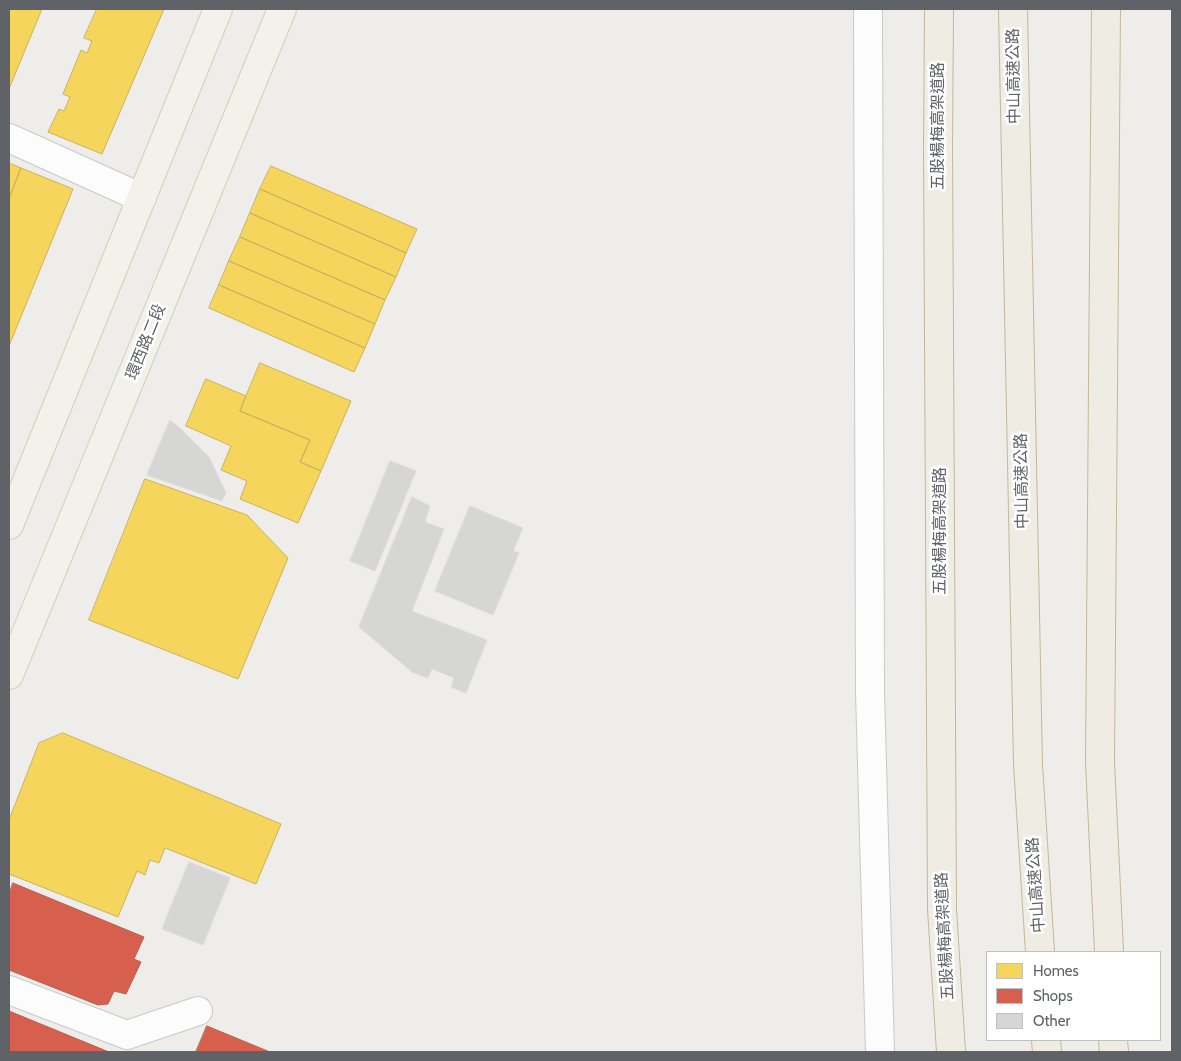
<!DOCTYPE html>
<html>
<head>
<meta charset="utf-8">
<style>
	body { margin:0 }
	#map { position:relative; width:1181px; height:1061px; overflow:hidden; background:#eeedea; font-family:Cabin,sans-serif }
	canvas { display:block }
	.frame { position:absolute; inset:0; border:10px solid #5f6267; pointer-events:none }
	.legend { position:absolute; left:986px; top:951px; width:175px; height:90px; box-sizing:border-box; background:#fff; border:1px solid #bfc0c2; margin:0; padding:6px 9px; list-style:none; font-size:15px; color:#5f6267 }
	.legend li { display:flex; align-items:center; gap:10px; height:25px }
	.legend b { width:25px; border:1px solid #bfc0c2 }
</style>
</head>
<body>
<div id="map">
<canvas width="1181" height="1061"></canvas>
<div class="frame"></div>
<ul class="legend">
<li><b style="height:14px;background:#f6d55c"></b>Homes</li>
<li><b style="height:14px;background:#d6604d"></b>Shops</li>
<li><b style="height:14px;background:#d6d6d4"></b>Other</li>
</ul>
</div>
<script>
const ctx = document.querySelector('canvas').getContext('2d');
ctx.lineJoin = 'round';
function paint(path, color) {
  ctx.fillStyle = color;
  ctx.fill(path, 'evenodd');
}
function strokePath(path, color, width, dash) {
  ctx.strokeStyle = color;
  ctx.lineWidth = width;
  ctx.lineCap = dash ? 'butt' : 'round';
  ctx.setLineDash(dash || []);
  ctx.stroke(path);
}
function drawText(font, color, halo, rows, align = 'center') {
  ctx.font = font + ' Cabin,"Noto Sans TC",sans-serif';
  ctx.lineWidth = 5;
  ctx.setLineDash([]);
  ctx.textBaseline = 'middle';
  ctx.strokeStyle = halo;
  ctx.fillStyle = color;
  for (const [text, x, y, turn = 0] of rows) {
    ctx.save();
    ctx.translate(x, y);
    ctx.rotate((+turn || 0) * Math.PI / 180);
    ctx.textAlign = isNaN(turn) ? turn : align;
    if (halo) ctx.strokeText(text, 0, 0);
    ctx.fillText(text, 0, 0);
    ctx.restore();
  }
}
const homes = new Path2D(`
	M 9,9 L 42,9 L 9,89 Z
	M 97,9 L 164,9 L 102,154 L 48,132 L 59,109 L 64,111 L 70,97 L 63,94 L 81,50 L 87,53 L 92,41 L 84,38 Z
	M 9,163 L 21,168 L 9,199 Z
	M 271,166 L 417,229 L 406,253 L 260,189 Z
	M 21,168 L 73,189 L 9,346 L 9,199 Z
	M 260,189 L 406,253 L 396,277 L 250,213 Z
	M 250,213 L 396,277 L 385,300 L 240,237 Z
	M 240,237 L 385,300 L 375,324 L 229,261 Z
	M 229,261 L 375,324 L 365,348 L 219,285 Z
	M 219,285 L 365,348 L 354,372 L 209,308 Z
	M 260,363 L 351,401 L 321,471 L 300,462 L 310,440 L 240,411 Z
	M 206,379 L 246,396 L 240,411 L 310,440 L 300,462 L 321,471 L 298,523 L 240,499 L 247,481 L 221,470 L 231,446 L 186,426 Z
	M 145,479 L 247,515 L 288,558 L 238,679 L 89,620 Z
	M 63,733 L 281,824 L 256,884 L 165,848 L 159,863 L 150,860 L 145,875 L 137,871 L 118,917 L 9,874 L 9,820 L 39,743 Z`);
paint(homes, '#f6d55c');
strokePath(homes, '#c9b25f', 1);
const shops = new Path2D(`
	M 13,883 L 144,937 L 134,959 L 141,962 L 126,994 L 114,991 L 108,1004 L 98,1005 L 9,970 L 9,895 Z
	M 9,1011 L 109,1052 L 9,1052 Z
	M 207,1026 L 270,1052 L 196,1052 Z`);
paint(shops, '#d6604d');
strokePath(shops, '#b26155', 1);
const building = new Path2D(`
	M 170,420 L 181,429 L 209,457 L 226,493 L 222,501 L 147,475 Z
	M 390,461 L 416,471 L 375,571 L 350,561 Z
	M 412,497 L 430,506 L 425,522 L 444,529 L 412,611 L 487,640 L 466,693 L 451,687 L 454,678 L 432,669 L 428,678 L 412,672 L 359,627 Z
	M 470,506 L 523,528 L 513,551 L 519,553 L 493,615 L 435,591 Z
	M 189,862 L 230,878 L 203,945 L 162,929 Z`);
paint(building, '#d6d6d4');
strokePath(building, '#dedcd9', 1);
const minor = new Path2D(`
	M 868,9 L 870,692 L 880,1052
	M 9,138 L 142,198
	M 9,990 L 127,1035 L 198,1011`);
const major = new Path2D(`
	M 9,525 L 218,9
	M 9,675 L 282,9`);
const highway = new Path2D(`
	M 939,9 L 938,147 L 942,909 L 951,1052
	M 1013,9 L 1028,765 L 1040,952
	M 1106,9 L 1100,762 L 1109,952
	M 1046,1040 L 1047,1052
	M 1113,1040 L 1114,1052`);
strokePath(minor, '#c9c9c9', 30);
strokePath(major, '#d3cebb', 30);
strokePath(highway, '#c3b89a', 30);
strokePath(minor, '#fcfcfc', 28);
strokePath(major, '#f3f2ea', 28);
strokePath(highway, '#efece4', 28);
drawText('16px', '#5f6267', '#fff', [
	["中山高速公路",1014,76,-91],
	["五股楊梅高架道路",938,126,-90],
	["環西路二段",146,342,-68],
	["中山高速公路",1022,481,-91],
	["五股楊梅高架道路",940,531,-90],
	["中山高速公路",1036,885,-94],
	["五股楊梅高架道路",945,936,-93]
]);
</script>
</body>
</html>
